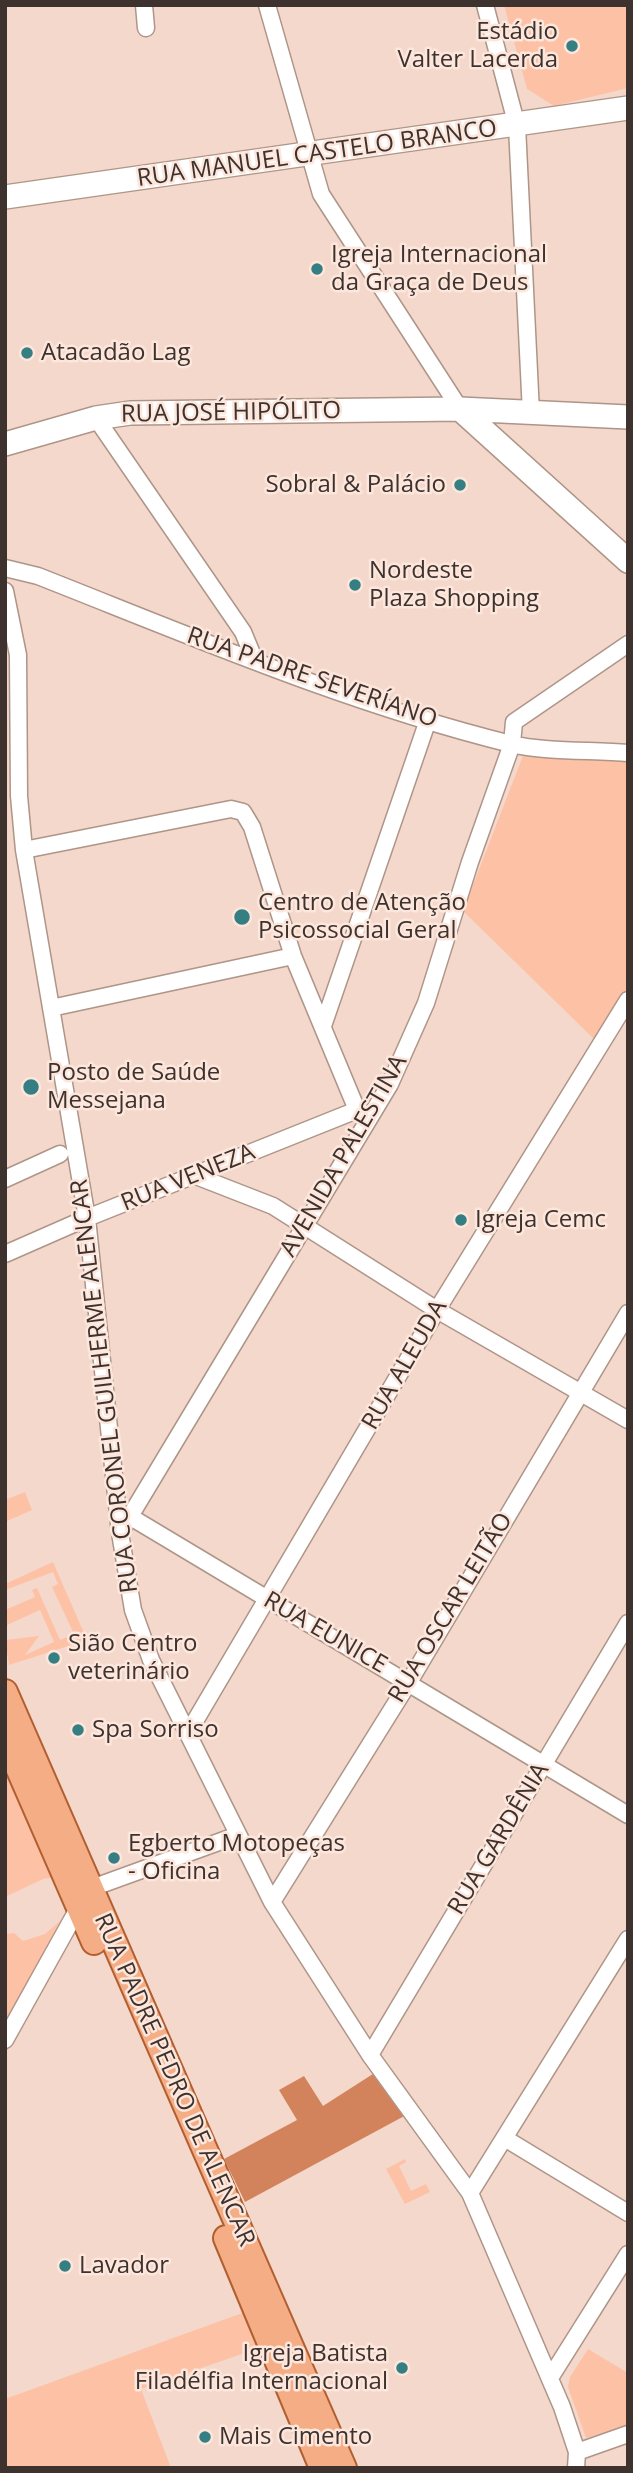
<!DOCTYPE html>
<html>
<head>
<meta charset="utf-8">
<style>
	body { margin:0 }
	#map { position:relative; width:633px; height:2473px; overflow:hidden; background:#f4d8cb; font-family:"Open Sans",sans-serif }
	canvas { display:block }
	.frame { position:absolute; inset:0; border:7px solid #3d322d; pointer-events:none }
</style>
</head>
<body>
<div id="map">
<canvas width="633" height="2473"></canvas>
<div class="frame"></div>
</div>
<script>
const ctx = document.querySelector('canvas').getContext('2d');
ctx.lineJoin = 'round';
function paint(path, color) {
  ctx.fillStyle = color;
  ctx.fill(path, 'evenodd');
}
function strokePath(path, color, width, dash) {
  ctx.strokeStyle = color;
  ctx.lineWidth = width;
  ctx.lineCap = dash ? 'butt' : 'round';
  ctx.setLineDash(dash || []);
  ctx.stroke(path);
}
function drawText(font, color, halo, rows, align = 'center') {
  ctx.font = font + ' "Open Sans",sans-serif';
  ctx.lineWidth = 5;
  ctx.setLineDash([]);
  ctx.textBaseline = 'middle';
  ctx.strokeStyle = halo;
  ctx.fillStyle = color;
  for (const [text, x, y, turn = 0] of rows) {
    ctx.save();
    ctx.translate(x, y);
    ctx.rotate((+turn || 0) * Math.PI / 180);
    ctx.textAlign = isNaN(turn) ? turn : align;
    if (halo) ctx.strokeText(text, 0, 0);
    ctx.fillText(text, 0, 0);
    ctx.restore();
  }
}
paint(new Path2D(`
	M 504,5 L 628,5 L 628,88 L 554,106 L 527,89 Z
	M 524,753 L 628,761 L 628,996 L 598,1043 L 463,911 Z
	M 25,1492 L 32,1510 L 5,1522 L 5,1500 Z
	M 53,1562 L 87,1640 L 9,1665 L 5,1640 L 39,1636 L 25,1655 L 54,1642 L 40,1610 L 5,1626 L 5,1610 L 35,1597 L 32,1590 L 37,1588 L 60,1640 L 74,1634 L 52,1587 L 58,1584 L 53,1572 L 5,1590 L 5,1584 Z
	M 5,1762 L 55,1877 L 43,1879 L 5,1897 Z
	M 60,1921 L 12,2011 L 5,2022 L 5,1934 L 14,1933 L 23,1941 L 45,1934 Z
	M 405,2159 L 406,2162 L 399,2166 L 411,2191 L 426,2184 L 430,2192 L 405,2204 L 386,2169 Z
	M 245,2312 L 262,2347 L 141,2389 L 171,2468 L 5,2468 L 5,2399 Z
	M 588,2349 L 628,2373 L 628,2427 L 586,2438 L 568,2387 L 570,2377 Z`), '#fdc2a6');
paint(new Path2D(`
	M 376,2072 L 408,2114 L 245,2202 L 224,2159 L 297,2120 L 279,2090 L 304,2076 L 323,2106 Z`), '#d3835c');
const street = new Path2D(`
	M 144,5 L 146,28
	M 267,5 L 321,194 L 460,409
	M 485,5 L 517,126 L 531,413
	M 96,418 L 243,632 L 255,661
	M 5,568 L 38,576 C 193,637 349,704 511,744 C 545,752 592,750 628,753
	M 5,591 L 18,655 L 19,796 L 24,850 L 87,1218 L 120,1533 L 133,1610 L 151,1660 L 272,1902 L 370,2055 L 470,2193 L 562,2407 L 577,2452 L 576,2468
	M 24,850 L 231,809 L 243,812 L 252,827 L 293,956 L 357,1110
	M 51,1008 L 293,956
	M 323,1026 L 428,720
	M 196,1176 L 273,1206 L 437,1310 L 628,1420
	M 5,1179 L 60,1154
	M 5,1254 L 87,1218 L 357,1110 L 365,1114
	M 129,1516 L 628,1815
	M 120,1533 L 390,1084 L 426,1003 L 470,862 L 512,744 L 514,722 L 628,644
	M 188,1733 L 437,1310 L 628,1000
	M 272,1902 L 409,1682 L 628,1313
	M 5,2040 L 89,1889 L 238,1835
	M 370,2055 L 628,1623
	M 506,2139 L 628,2213
	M 470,2193 L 628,1939
	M 550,2378 L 628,2254
	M 577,2452 L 628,2434`);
const secondary = new Path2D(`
	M 5,197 L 628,108
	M 460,409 L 628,561
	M 5,444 L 96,418 L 130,413 L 460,409 L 628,417`);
const primary = new Path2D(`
	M 5,1692 L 344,2468
	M 5,1738 L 94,1942
	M 226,2238 L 322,2468`);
strokePath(street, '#ae9588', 19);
strokePath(secondary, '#ae9588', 26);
strokePath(primary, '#b15f31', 28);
strokePath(street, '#fff', 16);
strokePath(secondary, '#fff', 23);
strokePath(primary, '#f5ad85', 24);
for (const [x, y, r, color] of [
	[572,46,7,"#357e82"],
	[317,269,7,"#357e82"],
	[27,353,7,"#357e82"],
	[460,485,7,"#357e82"],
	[355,585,7,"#357e82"],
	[242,917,9,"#357e82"],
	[31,1087,9,"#357e82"],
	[461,1220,7,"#357e82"],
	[54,1658,7,"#357e82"],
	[78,1730,7,"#357e82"],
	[114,1858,7,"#357e82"],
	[65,2266,7,"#357e82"],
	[402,2368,7,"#357e82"],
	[205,2437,7,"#357e82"]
]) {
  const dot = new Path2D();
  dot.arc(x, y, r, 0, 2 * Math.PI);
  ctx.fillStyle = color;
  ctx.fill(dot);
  strokePath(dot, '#fde6dc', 2.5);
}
drawText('24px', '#3d322d', '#fde6dc', [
	["Estádio",558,32,"right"],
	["Valter Lacerda",558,60,"right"],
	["Igreja Internacional",331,255],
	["da Graça de Deus",331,283],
	["Atacadão Lag",41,353],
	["Sobral & Palácio",446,485,"right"],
	["Nordeste",369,571],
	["Plaza Shopping",369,599],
	["Centro de Atenção",258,903],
	["Psicossocial Geral",258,931],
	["Posto de Saúde",47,1073],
	["Messejana",47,1101],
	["Igreja Cemc",475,1220],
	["Sião Centro",68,1644],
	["veterinário",68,1672],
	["Spa Sorriso",92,1730],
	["Egberto Motopeças",128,1844],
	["- Oficina",128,1872],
	["Lavador",79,2266],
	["Igreja Batista",388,2354,"right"],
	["Filadélfia Internacional",388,2382,"right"],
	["Mais Cimento",219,2437]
], 'left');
drawText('24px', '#3d322d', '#fde6dc', [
	["RUA MANUEL CASTELO BRANCO",317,154,-8],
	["RUA JOSÉ HIPÓLITO",231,413,-1],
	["RUA PADRE SEVERÍANO",312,678,19],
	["AVENIDA PALESTINA",344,1156,-60],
	["RUA VENEZA",188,1178,-22],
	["RUA ALEUDA",405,1365,-60],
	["RUA CORONEL GUILHERME ALENCAR",105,1386,-97],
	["RUA OSCAR LEITÃO",451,1608,-59],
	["RUA EUNICE",325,1633,30],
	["RUA GARDÊNIA",499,1839,-59],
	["RUA PADRE PEDRO DE ALENCAR",174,2080,66]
]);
</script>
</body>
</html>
